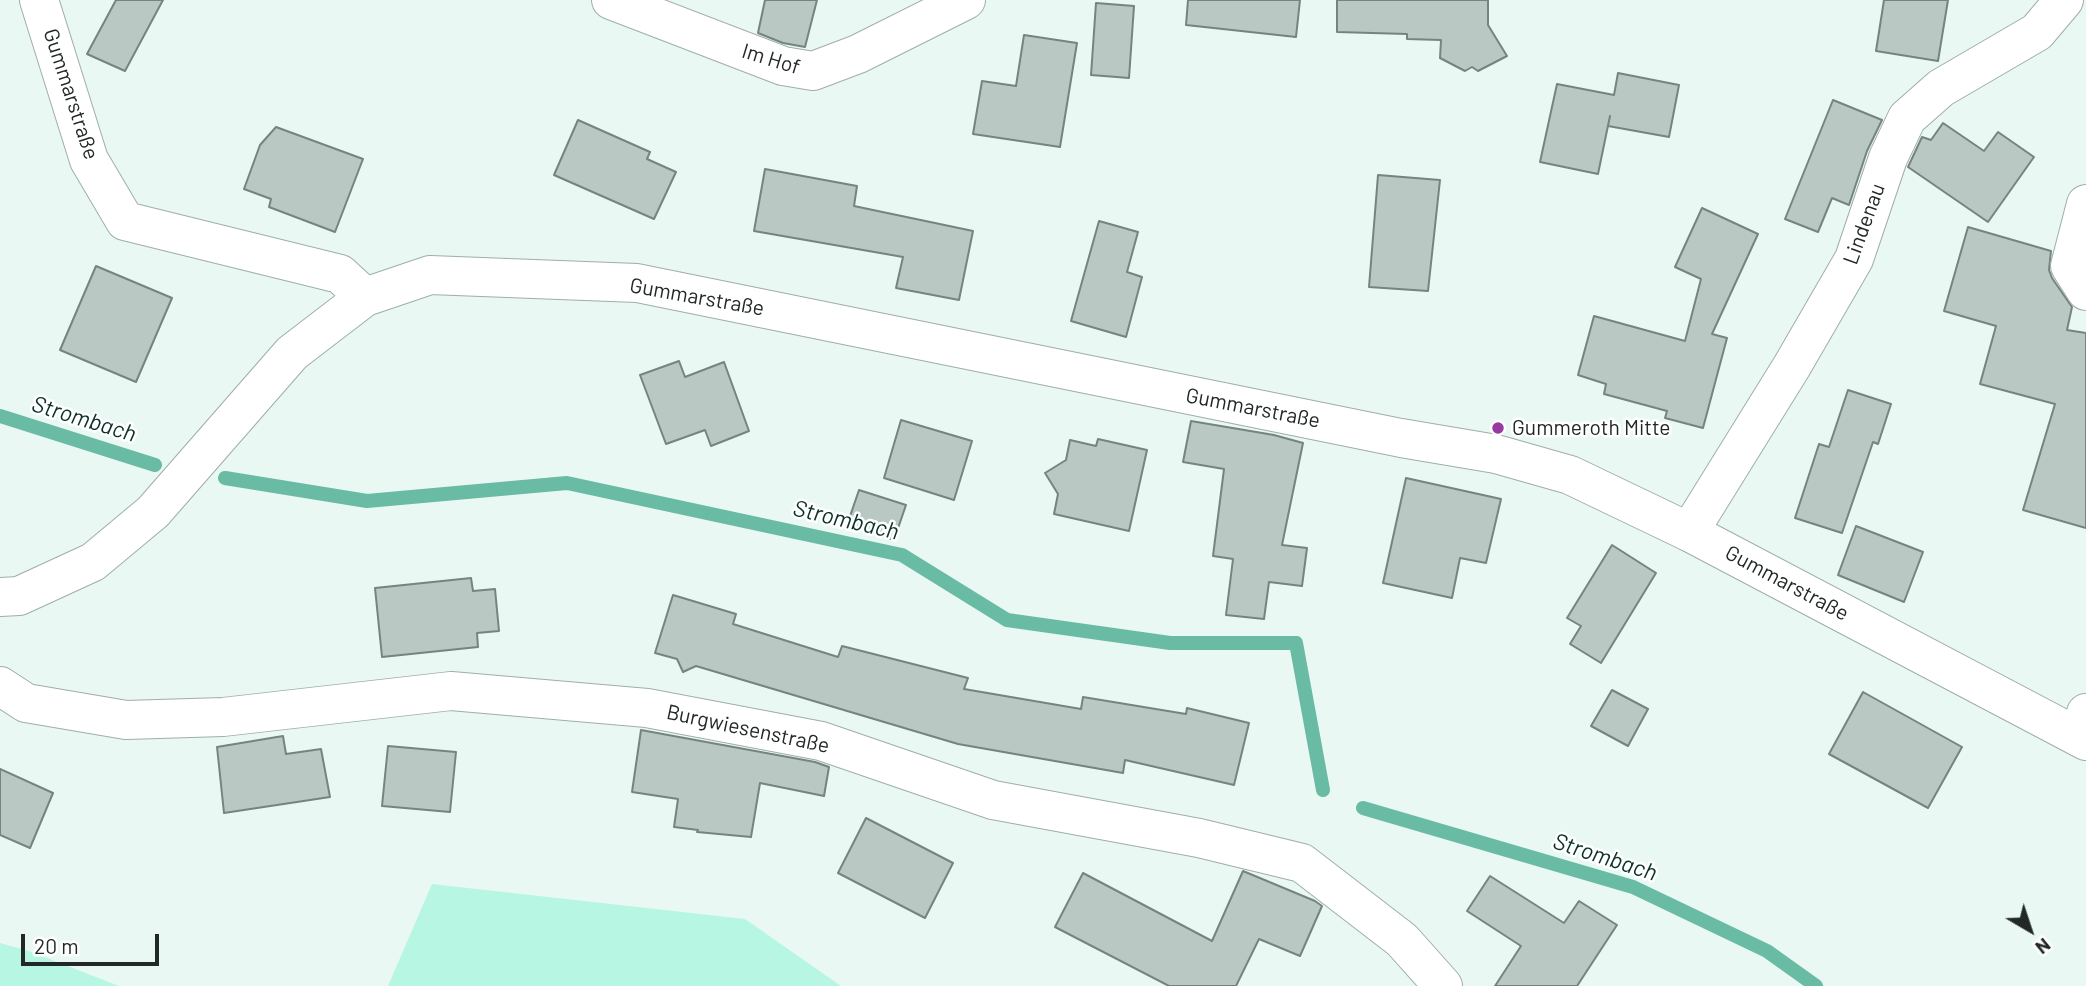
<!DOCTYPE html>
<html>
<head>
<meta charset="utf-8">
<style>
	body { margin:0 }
	#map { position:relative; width:2086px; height:986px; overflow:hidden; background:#e9f8f3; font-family:Barlow,sans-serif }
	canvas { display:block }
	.north { position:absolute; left:1995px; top:895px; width:70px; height:70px; -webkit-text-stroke:5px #fff; paint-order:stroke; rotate:141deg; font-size:19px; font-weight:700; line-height:28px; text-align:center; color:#222826 }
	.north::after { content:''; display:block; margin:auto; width:24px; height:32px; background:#222826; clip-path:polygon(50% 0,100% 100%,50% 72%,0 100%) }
	.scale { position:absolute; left:21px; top:934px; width:138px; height:32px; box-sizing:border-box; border:4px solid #222826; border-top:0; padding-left:9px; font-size:21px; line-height:24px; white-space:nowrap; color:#222826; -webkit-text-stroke:5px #fff; paint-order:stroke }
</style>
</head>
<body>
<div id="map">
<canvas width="2086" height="986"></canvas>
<div class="north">N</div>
<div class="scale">20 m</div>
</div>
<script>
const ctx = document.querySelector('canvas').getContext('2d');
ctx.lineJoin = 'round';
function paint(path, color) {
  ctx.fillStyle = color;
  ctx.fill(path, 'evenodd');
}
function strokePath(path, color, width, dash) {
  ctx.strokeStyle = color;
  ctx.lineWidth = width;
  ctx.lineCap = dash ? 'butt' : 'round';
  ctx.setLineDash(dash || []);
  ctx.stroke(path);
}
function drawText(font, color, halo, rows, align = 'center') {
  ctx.font = font + ' Barlow,sans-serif';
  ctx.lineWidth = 5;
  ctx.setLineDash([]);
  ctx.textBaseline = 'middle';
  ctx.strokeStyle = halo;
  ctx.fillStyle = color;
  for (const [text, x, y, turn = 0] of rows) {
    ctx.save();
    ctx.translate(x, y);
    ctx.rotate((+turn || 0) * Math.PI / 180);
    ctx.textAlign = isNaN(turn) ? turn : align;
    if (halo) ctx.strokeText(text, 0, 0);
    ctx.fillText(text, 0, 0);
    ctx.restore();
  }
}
paint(new Path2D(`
	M 432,884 L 745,919 L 841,986 L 388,986 Z
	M 0,943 L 29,951 L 119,986 L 0,986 Z`), '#b7f6e2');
strokePath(new Path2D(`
	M 0,416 L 155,465
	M 225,478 L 367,501 L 567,483 L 902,555 L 1007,620 L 1170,643 L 1296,643 L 1323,790
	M 1363,808 L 1633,887 L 1767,951 L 1816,986`), '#69bba4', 14);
const building = new Path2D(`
	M 116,0 L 163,0 L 125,71 L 87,54 Z
	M 765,0 L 817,0 L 805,47 L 783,43 L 758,33 Z
	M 1188,0 L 1300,0 L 1296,37 L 1186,25 Z
	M 1337,0 L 1488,0 L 1488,25 L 1507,56 L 1478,71 L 1472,67 L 1465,71 L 1440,58 L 1441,40 L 1407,39 L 1407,34 L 1337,32 Z
	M 1884,0 L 1948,0 L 1938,61 L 1876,51 Z
	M 1096,3 L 1134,6 L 1129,78 L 1091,75 Z
	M 1024,35 L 1077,43 L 1060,147 L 973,134 L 982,81 L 1016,86 Z
	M 1618,73 L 1679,85 L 1669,137 L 1608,126 L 1610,116 L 1598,174 L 1540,162 L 1557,84 L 1614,95 Z
	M 1833,100 L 1882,120 L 1867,151 L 1849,205 L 1832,198 L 1818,232 L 1785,219 Z
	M 578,120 L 650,152 L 647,159 L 676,172 L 654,219 L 554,175 Z
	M 1943,123 L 1984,151 L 1998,132 L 2034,157 L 1988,222 L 1908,167 L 1922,137 L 1931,140 Z
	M 276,127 L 363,159 L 335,232 L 269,207 L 271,199 L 244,189 L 260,145 Z
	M 765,169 L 857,186 L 854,206 L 973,231 L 959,300 L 896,288 L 903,257 L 754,231 Z
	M 1378,175 L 1440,180 L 1428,291 L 1369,287 Z
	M 1702,208 L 1758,234 L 1712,334 L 1727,338 L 1703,428 L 1665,418 L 1667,411 L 1604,394 L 1606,384 L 1578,375 L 1594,316 L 1685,341 L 1701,279 L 1675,267 Z
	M 1099,221 L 1138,232 L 1127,272 L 1142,277 L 1126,337 L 1071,321 Z
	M 1968,227 L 2051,251 L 2049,270 L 2052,278 L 2072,307 L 2067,330 L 2086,333 L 2086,528 L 2023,510 L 2055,404 L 1980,384 L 1996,326 L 1944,311 Z
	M 96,266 L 172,298 L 136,382 L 60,350 Z
	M 679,361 L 685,377 L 724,362 L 749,431 L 711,446 L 705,430 L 666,444 L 640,375 Z
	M 1848,390 L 1891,404 L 1878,444 L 1873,442 L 1842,533 L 1795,518 L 1819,444 L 1829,447 Z
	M 901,420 L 972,441 L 954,500 L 884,478 Z
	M 1191,421 L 1274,435 L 1303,443 L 1282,545 L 1307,548 L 1302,586 L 1269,582 L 1264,619 L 1226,615 L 1233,559 L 1213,556 L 1224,469 L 1183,462 Z
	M 1098,439 L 1147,450 L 1129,531 L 1054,514 L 1058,494 L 1045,473 L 1066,460 L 1070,440 L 1096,446 Z
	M 1406,478 L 1501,499 L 1486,563 L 1460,558 L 1452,598 L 1383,583 Z
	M 859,490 L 906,505 L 894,540 L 847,525 Z
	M 1856,526 L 1923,552 L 1904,602 L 1838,575 Z
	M 1612,545 L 1656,573 L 1601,663 L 1570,644 L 1581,626 L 1567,618 Z
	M 471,578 L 473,591 L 495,589 L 499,631 L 477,633 L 478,647 L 382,657 L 375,588 Z
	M 673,595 L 736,614 L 733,624 L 838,657 L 842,646 L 968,678 L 964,689 L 1081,709 L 1083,697 L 1186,714 L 1187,708 L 1249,723 L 1234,785 L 1125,760 L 1123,773 L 958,744 L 696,666 L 683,672 L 677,659 L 655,653 Z
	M 1612,690 L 1648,709 L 1628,746 L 1591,726 Z
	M 1863,692 L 1962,747 L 1928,808 L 1829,754 Z
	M 641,730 L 815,762 L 829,767 L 824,796 L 760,783 L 751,837 L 697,832 L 698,830 L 674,827 L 678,799 L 632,792 Z
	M 283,736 L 286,754 L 321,749 L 330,797 L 224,813 L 217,747 Z
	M 388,746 L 456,752 L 450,812 L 382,806 Z
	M 0,769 L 53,793 L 30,848 L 0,835 Z
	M 866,818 L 953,863 L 925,918 L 838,873 Z
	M 1243,871 L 1315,901 L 1322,906 L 1300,956 L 1259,939 L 1236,986 L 1169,986 L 1055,927 L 1083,873 L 1212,941 Z
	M 1490,876 L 1564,923 L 1579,901 L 1617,925 L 1577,986 L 1495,986 L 1521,946 L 1467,911 Z`);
paint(building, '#b9c8c3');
strokePath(building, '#768480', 2);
const street = new Path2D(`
	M 39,0 L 89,160 L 125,221 L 340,274 L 365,297
	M 611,0 L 783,66 L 813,71 L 858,54 L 966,0
	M 2086,204 L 2070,266 L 2086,291
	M 1689,532 L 1792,366 L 1854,259 L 1888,158 L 1907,118 L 1941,88 L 2037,32 L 2064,0
	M 0,686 L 26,703 L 126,720 L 223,717 L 451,691 L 647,708 L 821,741 L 993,800 L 1199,838 L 1302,863 L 1402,940 L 1443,986
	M 2079,737 L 2086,713`);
const secondary = new Path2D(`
	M 0,597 L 19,596 L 93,562 L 153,512 L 292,353 L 365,297 L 430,275 L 637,283 L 1401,438 L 1496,454 L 1570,475 L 1689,532 L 2086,741`);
strokePath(street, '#9faea9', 40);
strokePath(secondary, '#9faea9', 40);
strokePath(street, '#fff', 38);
strokePath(secondary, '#fff', 38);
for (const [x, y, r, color] of [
	[1498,428,7,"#9839a2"]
]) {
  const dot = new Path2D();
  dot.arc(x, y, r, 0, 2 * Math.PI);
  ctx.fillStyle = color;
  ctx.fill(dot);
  strokePath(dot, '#fff', 2.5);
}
drawText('21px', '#222826', '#fff', [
	["Im Hof",771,59,17],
	["Gummarstraße",71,94,72],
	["Lindenau",1864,224,-70],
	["Gummarstraße",697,297,10],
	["Gummarstraße",1253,408,11],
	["Gummarstraße",1787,583,28],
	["Burgwiesenstraße",748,729,12]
]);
drawText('21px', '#222826', '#fff', [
	["Gummeroth Mitte",1512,428]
], 'left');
drawText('italic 23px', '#0b3229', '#fff', [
	["Strombach",84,419,17],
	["Strombach",846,520,13],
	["Strombach",1605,857,18]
]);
</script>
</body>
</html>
